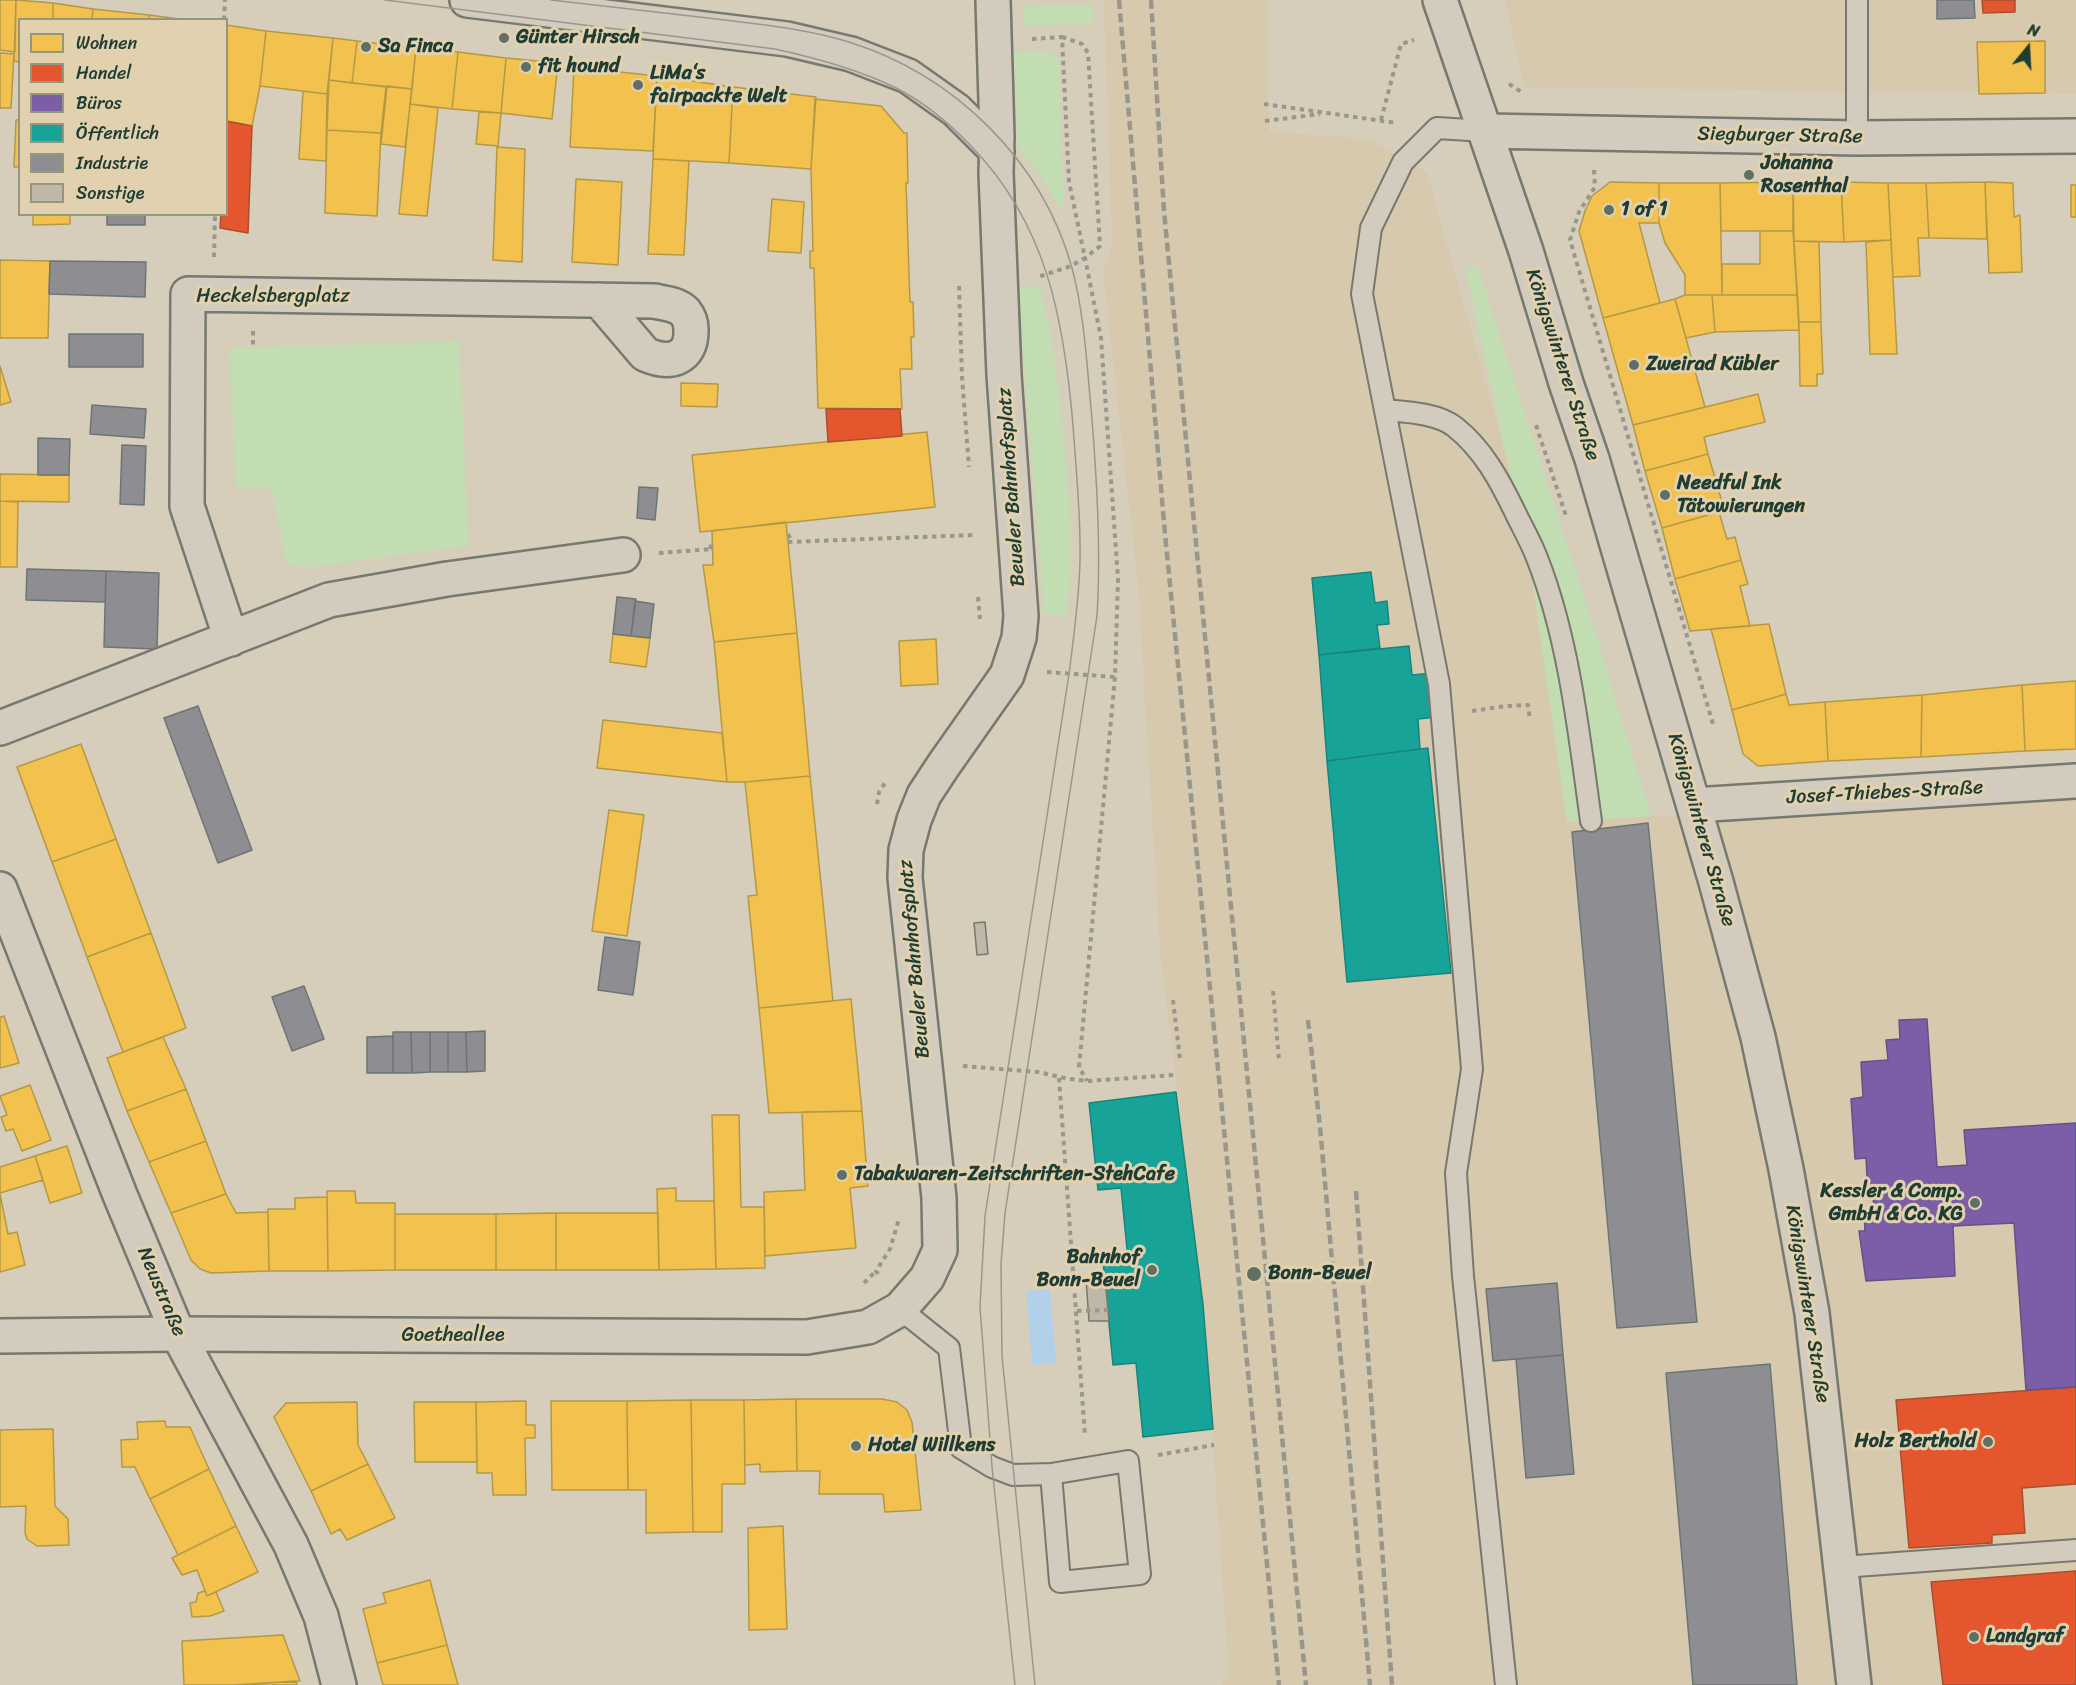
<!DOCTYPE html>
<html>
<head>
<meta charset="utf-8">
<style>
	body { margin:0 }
	#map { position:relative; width:2076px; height:1685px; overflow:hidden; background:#d6cdba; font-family:Sriracha,sans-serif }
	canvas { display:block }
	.legend { position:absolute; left:18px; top:18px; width:210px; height:198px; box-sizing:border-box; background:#e2d1ae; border:2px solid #94967d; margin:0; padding:8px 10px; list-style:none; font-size:18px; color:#1f3d34 }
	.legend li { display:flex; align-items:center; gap:12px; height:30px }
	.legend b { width:30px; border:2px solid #94967d }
	.north { position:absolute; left:1998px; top:18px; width:60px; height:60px; -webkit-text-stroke:4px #e2d1ae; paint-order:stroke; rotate:18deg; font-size:16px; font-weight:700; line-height:24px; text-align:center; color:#1f3d34 }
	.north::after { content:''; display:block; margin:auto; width:21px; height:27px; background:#1f3d34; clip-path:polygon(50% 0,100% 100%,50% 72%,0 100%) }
</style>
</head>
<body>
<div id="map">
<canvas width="2076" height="1685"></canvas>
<ul class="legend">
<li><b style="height:16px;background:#f2c14e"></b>Wohnen</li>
<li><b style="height:16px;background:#e4572e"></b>Handel</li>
<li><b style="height:16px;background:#7b5ea7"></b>Büros</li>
<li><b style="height:16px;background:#17a398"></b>Öffentlich</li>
<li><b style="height:16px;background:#8d8d92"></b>Industrie</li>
<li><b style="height:16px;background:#bfb7a8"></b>Sonstige</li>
</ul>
<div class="north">N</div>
</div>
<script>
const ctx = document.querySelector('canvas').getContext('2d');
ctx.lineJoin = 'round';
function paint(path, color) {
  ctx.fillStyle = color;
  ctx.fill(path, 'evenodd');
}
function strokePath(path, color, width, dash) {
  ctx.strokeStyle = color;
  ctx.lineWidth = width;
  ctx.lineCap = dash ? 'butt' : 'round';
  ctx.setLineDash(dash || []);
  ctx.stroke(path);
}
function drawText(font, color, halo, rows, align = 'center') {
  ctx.font = font + ' Sriracha,sans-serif';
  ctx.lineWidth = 6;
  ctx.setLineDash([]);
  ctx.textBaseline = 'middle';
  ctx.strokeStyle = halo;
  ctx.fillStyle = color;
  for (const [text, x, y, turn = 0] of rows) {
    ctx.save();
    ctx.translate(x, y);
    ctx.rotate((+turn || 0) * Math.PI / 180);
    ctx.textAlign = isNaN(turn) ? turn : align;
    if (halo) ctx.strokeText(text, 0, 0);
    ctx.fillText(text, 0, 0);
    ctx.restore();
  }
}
paint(new Path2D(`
	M 1104,0 L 1267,0 L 1269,132 L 1369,139 L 1427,173 L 1506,455 L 1530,564 L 1567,822 L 1651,816 L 2076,795 L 2076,1685 L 1221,1685 L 1229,1672 L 1203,1304 L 1160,948 L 1138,583 L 1103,270 L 1112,247 Z
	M 1505,0 L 2076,0 L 2076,94 L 1524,87 Z`), '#d7c9ad');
paint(new Path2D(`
	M 1092,4 L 1093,23 L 1024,26 L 1023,6 Z
	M 1049,51 L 1056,56 L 1059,61 L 1064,214 L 1035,167 L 1018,149 L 1014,54 L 1015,52 Z
	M 1478,267 L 1595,631 L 1651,816 L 1567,822 L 1530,564 L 1465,268 Z
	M 1040,286 C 1051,325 1055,363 1060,403 C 1069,474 1074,546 1067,618 L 1041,612 L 1043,595 L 1018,292 L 1022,287 Z
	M 459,341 L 469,546 L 310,567 L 287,564 L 271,487 L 236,487 L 229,348 Z`), '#c3ddb3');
paint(new Path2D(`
	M 1050,1289 L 1056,1363 L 1032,1365 L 1026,1291 Z`), '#b3d0ea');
const homes = new Path2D(`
	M 0,0 L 16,0 L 15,52 L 0,50 Z
	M 16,0 L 53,3 L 53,20 L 20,20 L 20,62 L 14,61 Z
	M 53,3 L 93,9 L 92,20 L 53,20 Z
	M 93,9 L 149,15 L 149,20 L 92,20 Z
	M 149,15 L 187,20 L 149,20 Z
	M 226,25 L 266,31 L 260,86 L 252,126 L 226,121 Z
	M 266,31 L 333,38 L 327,94 L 260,86 Z
	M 333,38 L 357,41 L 352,83 L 329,80 Z
	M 357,41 L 416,48 L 412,89 L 352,83 Z
	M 2045,41 L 2045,93 L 1979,94 L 1977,42 Z
	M 416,48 L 458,52 L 452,109 L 410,104 Z
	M 458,52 L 506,58 L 501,113 L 452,109 Z
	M 0,53 L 14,54 L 11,108 L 0,108 Z
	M 506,58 L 558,63 L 552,119 L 501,113 Z
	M 574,67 L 657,76 L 653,151 L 570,147 Z
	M 657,76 L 733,87 L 729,163 L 653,159 Z
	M 329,80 L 386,87 L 381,133 L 327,130 Z
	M 387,86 L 412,89 L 405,147 L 381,144 Z
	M 733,87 L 816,97 L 811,169 L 729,163 Z
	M 303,91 L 327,94 L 326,161 L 299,159 Z
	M 815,99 L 881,106 L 904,133 L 907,133 L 908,183 L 906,183 L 910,302 L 913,302 L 914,337 L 911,337 L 912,369 L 900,369 L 902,409 L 818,408 L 814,268 L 810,268 L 810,251 L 813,251 L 811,169 Z
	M 410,104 L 438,108 L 427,216 L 399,214 Z
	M 479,112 L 501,113 L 498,146 L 476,144 Z
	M 16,120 L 20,120 L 20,167 L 14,167 Z
	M 327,130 L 381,133 L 377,216 L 325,213 Z
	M 497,147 L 525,149 L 522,262 L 493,260 Z
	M 653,159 L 689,161 L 684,255 L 648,254 Z
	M 576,179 L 622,182 L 618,265 L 572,262 Z
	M 1610,182 L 1659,183 L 1659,223 L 1639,223 L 1660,303 L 1603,318 L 1579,231 L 1585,211 L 1592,196 Z
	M 1793,182 L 1841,182 L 1844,242 L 1794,241 Z
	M 1793,182 L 1793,231 L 1721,231 L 1720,183 Z
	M 1841,182 L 1888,183 L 1891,240 L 1844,242 Z
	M 1985,182 L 1987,239 L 1929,238 L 1926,183 Z
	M 1985,182 L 2013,183 L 2014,217 L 2020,215 L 2022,272 L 1989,273 Z
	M 1659,183 L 1720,183 L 1722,295 L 1685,295 L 1685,275 L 1665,243 L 1659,223 Z
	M 1888,183 L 1926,183 L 1929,238 L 1918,238 L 1920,276 L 1893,277 Z
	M 2071,185 L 2076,185 L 2076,217 L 2071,217 Z
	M 772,199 L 804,202 L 801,253 L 768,251 Z
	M 33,214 L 70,214 L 70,224 L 33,225 Z
	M 1760,231 L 1793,231 L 1797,295 L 1722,295 L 1722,264 L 1760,264 Z
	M 1891,240 L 1897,354 L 1870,354 L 1866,242 Z
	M 1794,241 L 1819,242 L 1821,322 L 1799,322 Z
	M 0,260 L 50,261 L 48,338 L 0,338 Z
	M 1685,295 L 1712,295 L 1715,332 L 1686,338 L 1675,299 Z
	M 1712,295 L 1797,295 L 1799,330 L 1715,332 Z
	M 1675,299 L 1705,407 L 1633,425 L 1603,318 Z
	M 1799,322 L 1821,322 L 1823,374 L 1817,374 L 1817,386 L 1800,386 Z
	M 0,366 L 11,402 L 0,405 Z
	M 681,383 L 718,384 L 717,407 L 681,406 Z
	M 1758,394 L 1765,422 L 1704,437 L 1708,454 L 1645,471 L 1633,425 Z
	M 927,432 L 935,507 L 700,532 L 692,455 Z
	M 1708,454 L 1725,512 L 1719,512 L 1662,528 L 1645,471 Z
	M 0,474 L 69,475 L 69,502 L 0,501 Z
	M 0,501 L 18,502 L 17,567 L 0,567 Z
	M 1719,512 L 1727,539 L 1735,537 L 1741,560 L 1675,579 L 1662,528 Z
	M 786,522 L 797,633 L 714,642 L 703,565 L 713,565 L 712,531 Z
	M 1741,560 L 1748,584 L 1740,586 L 1750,626 L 1690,631 L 1675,579 Z
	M 1769,624 L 1786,694 L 1732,710 L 1711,629 Z
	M 797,633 L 810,776 L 745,782 L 727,782 L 714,642 Z
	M 613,634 L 650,638 L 646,667 L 610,662 Z
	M 936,639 L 938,684 L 901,686 L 899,641 Z
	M 2076,681 L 2076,749 L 2025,751 L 2022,685 Z
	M 2022,685 L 2025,751 L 1921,757 L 1922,695 Z
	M 1786,694 L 1789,705 L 1825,702 L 1828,761 L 1758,766 L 1743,754 L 1732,710 Z
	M 1922,695 L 1921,757 L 1828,761 L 1825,702 Z
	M 603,720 L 722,733 L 727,782 L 597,768 Z
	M 81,744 L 116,839 L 52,862 L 17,767 Z
	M 810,776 L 833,1001 L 759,1008 L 748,896 L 757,895 L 745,782 Z
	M 609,810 L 644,815 L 627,936 L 592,931 Z
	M 116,839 L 151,933 L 87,957 L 52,862 Z
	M 151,933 L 186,1028 L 123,1052 L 87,957 Z
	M 851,999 L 862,1111 L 769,1113 L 759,1008 Z
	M 4,1016 L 19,1063 L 0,1068 L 0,1017 Z
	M 163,1037 L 186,1089 L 127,1111 L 107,1058 Z
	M 30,1085 L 51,1140 L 22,1151 L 13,1129 L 6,1131 L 1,1117 L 7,1115 L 0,1096 Z
	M 186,1089 L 206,1141 L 149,1162 L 127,1111 Z
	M 862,1111 L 868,1186 L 850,1188 L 856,1248 L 765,1256 L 764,1192 L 805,1190 L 802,1112 Z
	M 712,1115 L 739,1115 L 741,1207 L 764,1207 L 765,1268 L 716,1269 Z
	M 206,1141 L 226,1194 L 171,1213 L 149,1162 Z
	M 67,1146 L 82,1193 L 50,1203 L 35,1156 Z
	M 35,1156 L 43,1180 L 0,1193 L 0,1167 Z
	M 676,1188 L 676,1201 L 714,1201 L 716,1269 L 659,1270 L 657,1189 Z
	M 327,1191 L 355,1191 L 356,1203 L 395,1203 L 395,1270 L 328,1271 Z
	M 0,1194 L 8,1234 L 17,1232 L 25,1265 L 0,1272 Z
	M 226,1194 L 236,1213 L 268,1212 L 269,1271 L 211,1273 L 200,1269 L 191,1260 L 171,1213 Z
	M 327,1197 L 328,1271 L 269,1271 L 268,1209 L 295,1209 L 295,1198 Z
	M 556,1213 L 556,1270 L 496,1270 L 496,1214 Z
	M 556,1213 L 658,1213 L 659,1270 L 556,1270 Z
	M 395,1214 L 496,1214 L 496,1270 L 395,1270 Z
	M 796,1399 L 882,1399 L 897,1402 L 907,1410 L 912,1422 L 921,1510 L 885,1512 L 883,1494 L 819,1494 L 820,1471 L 797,1471 Z
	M 796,1399 L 797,1471 L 760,1472 L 760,1464 L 745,1465 L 744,1400 Z
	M 691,1400 L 693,1532 L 646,1533 L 646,1490 L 628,1490 L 627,1401 Z
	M 691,1400 L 744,1400 L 745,1484 L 722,1484 L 722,1532 L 693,1532 Z
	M 526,1401 L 526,1425 L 535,1425 L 535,1438 L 525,1438 L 526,1495 L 493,1495 L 492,1473 L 477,1473 L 476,1402 Z
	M 551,1401 L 627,1401 L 628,1490 L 552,1490 Z
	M 357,1402 L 358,1445 L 368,1464 L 311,1491 L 274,1417 L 286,1403 Z
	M 414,1402 L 476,1402 L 477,1462 L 415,1462 Z
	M 165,1421 L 166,1427 L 190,1427 L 209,1469 L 150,1499 L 135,1467 L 122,1467 L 121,1440 L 138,1439 L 137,1422 Z
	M 53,1429 L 55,1506 L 68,1519 L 69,1545 L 37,1546 L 27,1539 L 25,1533 L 26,1506 L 0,1507 L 0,1430 Z
	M 368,1464 L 395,1518 L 347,1540 L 340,1529 L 331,1534 L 311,1491 Z
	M 209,1469 L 236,1526 L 178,1555 L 150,1499 Z
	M 236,1526 L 258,1572 L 207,1596 L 197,1570 L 182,1575 L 172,1558 Z
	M 783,1526 L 787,1629 L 749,1630 L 748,1528 Z
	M 430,1580 L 447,1645 L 377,1663 L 363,1609 L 386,1603 L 383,1593 Z
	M 205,1591 L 207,1596 L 216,1592 L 224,1611 L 210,1616 L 192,1617 L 190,1603 L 196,1602 L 198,1593 Z
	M 283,1635 L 300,1681 L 233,1685 L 184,1685 L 182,1641 Z
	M 447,1645 L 458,1685 L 383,1685 L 377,1663 Z
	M 296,1681 L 297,1685 L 233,1685 Z`);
paint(homes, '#f2c14e');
strokePath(homes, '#b39946', 1.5);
const shops = new Path2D(`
	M 1982,0 L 2015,0 L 2015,12 L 1983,13 Z
	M 226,121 L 252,126 L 248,233 L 220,228 L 221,214 L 226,214 Z
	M 826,409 L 900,409 L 902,436 L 828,442 Z
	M 2076,1387 L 2076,1484 L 2022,1488 L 2025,1533 L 1992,1535 L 1992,1543 L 1909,1548 L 1896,1400 Z
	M 2076,1571 L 2076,1685 L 1943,1685 L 1931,1582 Z`);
paint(shops, '#e4572e');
strokePath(shops, '#a94f30', 1.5);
const offices = new Path2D(`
	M 1927,1019 L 1937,1167 L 1967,1165 L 1964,1130 L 2076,1123 L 2076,1387 L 2026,1390 L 2014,1223 L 1953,1226 L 1955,1276 L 1866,1281 L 1859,1231 L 1865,1231 L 1864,1212 L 1874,1212 L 1873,1195 L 1868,1195 L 1866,1158 L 1855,1159 L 1851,1099 L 1863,1097 L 1861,1062 L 1888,1060 L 1886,1040 L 1900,1039 L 1899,1020 Z`);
paint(offices, '#7b5ea7');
strokePath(offices, '#5f5484', 1.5);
const public = new Path2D(`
	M 1371,572 L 1375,603 L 1387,601 L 1389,624 L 1377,625 L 1380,648 L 1319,655 L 1312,578 Z
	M 1409,646 L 1412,675 L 1433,673 L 1437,717 L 1418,719 L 1420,749 L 1327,761 L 1319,655 Z
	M 1428,748 L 1451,973 L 1347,982 L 1327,761 Z
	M 1176,1092 L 1203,1304 L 1213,1429 L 1143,1437 L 1136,1363 L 1113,1365 L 1103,1261 L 1128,1259 L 1121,1188 L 1098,1190 L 1089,1103 Z`);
paint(public, '#17a398');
strokePath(public, '#19847a', 1.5);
const industry = new Path2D(`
	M 1937,0 L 1974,0 L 1975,18 L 1937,19 Z
	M 107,214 L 145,214 L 145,225 L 107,225 Z
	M 50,261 L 146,262 L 145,297 L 49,294 Z
	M 69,334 L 143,334 L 143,367 L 69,367 Z
	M 92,405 L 146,409 L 144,438 L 90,434 Z
	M 38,438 L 70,439 L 69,475 L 38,475 Z
	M 122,445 L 146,446 L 144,505 L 120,504 Z
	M 639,487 L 658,488 L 655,520 L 637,518 Z
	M 27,569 L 106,571 L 105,602 L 26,600 Z
	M 106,571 L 159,573 L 157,649 L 104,647 Z
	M 617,597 L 636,599 L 631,636 L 613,634 Z
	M 635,601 L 654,604 L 650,638 L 631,636 Z
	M 198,706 L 252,850 L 218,863 L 164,718 Z
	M 1648,823 L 1697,1322 L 1617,1328 L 1572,832 Z
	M 605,937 L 640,942 L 633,995 L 598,990 Z
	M 304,986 L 324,1039 L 292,1051 L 272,997 Z
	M 485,1031 L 485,1071 L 467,1072 L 466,1032 Z
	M 393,1032 L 411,1032 L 412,1073 L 393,1073 Z
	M 411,1032 L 430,1032 L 430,1072 L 412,1073 Z
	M 430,1032 L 448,1032 L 448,1072 L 430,1072 Z
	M 448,1032 L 466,1032 L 467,1072 L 448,1072 Z
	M 393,1036 L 393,1073 L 367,1073 L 367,1037 Z
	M 1557,1283 L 1563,1355 L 1493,1361 L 1486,1289 Z
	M 1563,1355 L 1574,1474 L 1526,1478 L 1516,1359 Z
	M 1770,1364 L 1797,1685 L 1693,1685 L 1666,1373 Z`);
paint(industry, '#8d8d92');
strokePath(industry, '#6c7576', 1.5);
const building = new Path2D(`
	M 985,922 L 988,954 L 977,955 L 974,923 Z
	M 1086,1279 L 1105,1279 L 1109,1321 L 1089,1321 Z`);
paint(building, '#bfb7a8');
strokePath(building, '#77786e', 1.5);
const lane = new Path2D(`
	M 1485,131 L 1437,128 L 1403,162 L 1371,228 L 1362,294 L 1439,684 L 1472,1069 L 1456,1173 L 1463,1276 L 1506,1685
	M 1857,138 L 1857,0
	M 1385,410 C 1407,412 1437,413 1455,427 C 1483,449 1500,481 1515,512 C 1522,527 1531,542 1537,558 C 1569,639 1579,734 1591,821
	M 900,1309 L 949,1348 L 961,1448 L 992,1467 L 1013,1475 L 1051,1474 L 1128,1461 L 1140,1574 L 1060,1582 L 1051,1474
	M 1842,1567 L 2076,1550`);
const street = new Path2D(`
	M 467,0 L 787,39 L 851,54 L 908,76 L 956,110 L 997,151
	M 231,639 L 187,506 L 188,294 L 654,301 C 664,303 677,304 685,312 C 689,317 691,323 691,329 C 692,360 669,365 645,354 L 599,300
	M 0,728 L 329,600 L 447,579 L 623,555
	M 1694,805 L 2076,781
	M 0,889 L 120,1195 L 178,1334 L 291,1545 L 321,1616 L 339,1685`);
const secondary = new Path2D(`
	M 1440,0 L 1526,251 L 1566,383 L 1592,459 L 1716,882 L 1758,1037 L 1786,1169 L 1812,1313 L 1854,1685
	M 1485,131 L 1857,138 L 2076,136
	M 0,1336 L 178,1334 L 807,1337 L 868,1327 L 900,1309 L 927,1278 L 940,1250 L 939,1198 L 905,878 L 906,850 L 914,820 L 924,795 L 943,766 L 1007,675 L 1019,638 L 1021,616 L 1004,375 L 996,173 L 997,136 L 993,0`);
strokePath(lane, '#77786e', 24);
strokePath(street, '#77786e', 38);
strokePath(secondary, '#77786e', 38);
strokePath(new Path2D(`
	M 224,20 L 225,0
	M 1062,37 L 1082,44 L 1088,53 L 1100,246 L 1085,258 L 1101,338 L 1118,579 L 1115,677 L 1079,1067 L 1087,1081
	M 1032,39 L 1062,37 L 1069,182 L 1085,258 L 1071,266 L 1038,277
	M 1509,84 L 1523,93
	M 1264,104 L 1397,123
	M 1381,120 L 1401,44 L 1414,40
	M 1265,121 L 1320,114
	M 1594,170 L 1595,187 L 1579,212 L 1570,240 L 1713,724
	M 214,257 L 215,214
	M 959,286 L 962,377 L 969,467
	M 253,331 L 253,348
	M 1536,425 L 1566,516
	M 788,534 L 792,542
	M 788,542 L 974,535
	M 710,549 L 713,541
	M 659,553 L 713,549
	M 978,597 L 980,619
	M 1047,672 L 1115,677
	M 1472,711 L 1506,706 L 1528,705 L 1530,720
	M 877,804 L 879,792 L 885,783
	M 1273,991 L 1279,1060
	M 1173,1000 L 1180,1059
	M 963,1066 L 1038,1072 L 1069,1079 L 1087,1081 L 1174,1075
	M 1059,1078 L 1085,1436
	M 878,1274 L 876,1271 L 890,1249 L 899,1219
	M 864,1283 L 876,1271
	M 1077,1311 L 1108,1310
	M 1158,1455 L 1214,1445`), '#98978d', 4, [4.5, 4.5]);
strokePath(lane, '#d2cbbe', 20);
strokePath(street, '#d2cbbe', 33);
strokePath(secondary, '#d2cbbe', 33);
strokePath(new Path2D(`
	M 385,0 L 775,49 C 816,58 858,69 896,88 C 924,102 949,123 971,146 C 1047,224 1064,320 1073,425 C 1076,470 1081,515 1080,561 C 1079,599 1074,636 1069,674 L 985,1216 L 980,1307 L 992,1467 L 1015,1685
	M 551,0 C 603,6 656,12 708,18 C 755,24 804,28 849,42 C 954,75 1042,160 1072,268 C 1085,317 1087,368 1092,419 C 1097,485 1101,550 1097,616 L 1005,1213 L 1001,1264 L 1002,1356 L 1035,1685`), '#98978d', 1.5);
strokePath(new Path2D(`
	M 1119,0 L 1165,534 L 1279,1685
	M 1151,0 L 1164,211 L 1306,1685
	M 1308,1020 L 1320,1127 L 1370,1685
	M 1356,1191 L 1392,1685`), '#98978d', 4.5, [9, 4.5]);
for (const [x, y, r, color] of [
	[504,38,6,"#5f6f63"],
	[366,47,6,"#5f6f63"],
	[526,67,6,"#5f6f63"],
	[638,85,6,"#5f6f63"],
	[1749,175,6,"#5f6f63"],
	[1609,210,6,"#5f6f63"],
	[1634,365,6,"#5f6f63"],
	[1665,495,6,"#5f6f63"],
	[842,1175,6,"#5f6f63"],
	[1975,1203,6,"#5f6f63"],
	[1152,1270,6,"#5f6f63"],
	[1254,1274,8,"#5f6f63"],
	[1988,1442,6,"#5f6f63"],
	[856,1446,6,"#5f6f63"],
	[1974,1637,6,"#5f6f63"]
]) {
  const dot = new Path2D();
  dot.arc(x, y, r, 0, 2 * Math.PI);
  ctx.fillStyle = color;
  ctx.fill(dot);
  strokePath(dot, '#e2d1ae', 2);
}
drawText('bold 20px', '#1f3d34', '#e2d1ae', [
	["Günter Hirsch",516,38],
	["Sa Finca",378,47],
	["fit hound",538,67],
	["LiMa‘s",650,74],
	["fairpackte Welt",650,97],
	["Johanna",1761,164],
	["Rosenthal",1761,187],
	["1 of 1",1621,210],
	["Zweirad Kübler",1646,365],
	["Needful Ink",1677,484],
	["Tätowierungen",1677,507],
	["Tabakwaren-Zeitschriften-StehCafe",854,1175],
	["Kessler & Comp.",1963,1192,"right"],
	["GmbH & Co. KG",1963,1215,"right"],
	["Bahnhof",1140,1258,"right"],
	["Bonn-Beuel",1140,1281,"right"],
	["Bonn-Beuel",1268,1274],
	["Holz Berthold",1976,1442,"right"],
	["Hotel Willkens",868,1446],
	["Landgraf",1986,1637]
], 'left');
drawText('20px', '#1f3d34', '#e2d1ae', [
	["Siegburger Straße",1780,136,1],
	["Heckelsbergplatz",273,297],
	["Königswinterer Straße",1562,365,72],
	["Beueler Bahnhofsplatz",1012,487,-94],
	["Josef-Thiebes-Straße",1885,793,-3],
	["Königswinterer Straße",1701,830,74],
	["Beueler Bahnhofsplatz",915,959,-95],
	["Neustraße",161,1292,67],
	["Königswinterer Straße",1807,1304,81],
	["Goetheallee",453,1336]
]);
</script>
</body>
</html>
